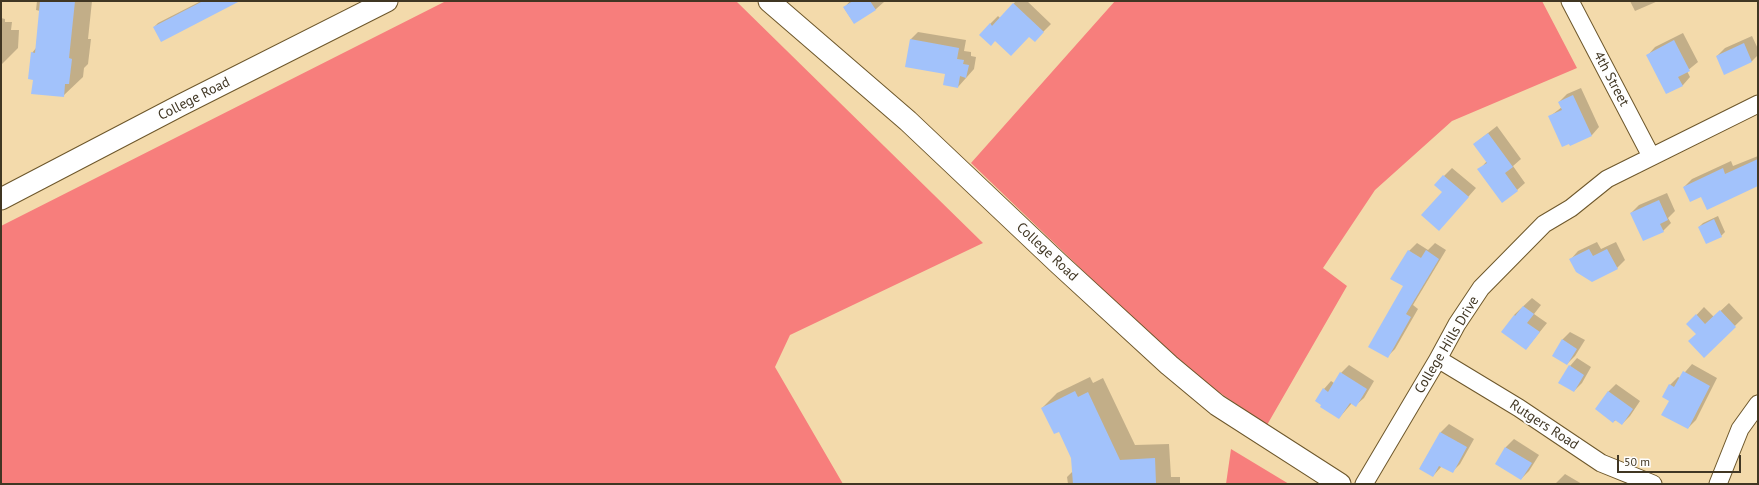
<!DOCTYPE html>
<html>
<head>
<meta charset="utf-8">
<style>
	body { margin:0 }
	#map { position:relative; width:1759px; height:485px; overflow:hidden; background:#f3daab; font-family:"PT Sans",sans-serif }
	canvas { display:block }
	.frame { position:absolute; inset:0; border:2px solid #403623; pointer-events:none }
	.scale { position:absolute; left:1617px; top:455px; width:124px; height:18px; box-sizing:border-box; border:2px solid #403623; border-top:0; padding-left:5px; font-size:12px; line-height:14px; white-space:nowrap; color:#403623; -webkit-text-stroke:3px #fefefe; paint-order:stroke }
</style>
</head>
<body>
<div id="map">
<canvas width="1759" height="485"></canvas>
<div class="frame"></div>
<div class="scale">50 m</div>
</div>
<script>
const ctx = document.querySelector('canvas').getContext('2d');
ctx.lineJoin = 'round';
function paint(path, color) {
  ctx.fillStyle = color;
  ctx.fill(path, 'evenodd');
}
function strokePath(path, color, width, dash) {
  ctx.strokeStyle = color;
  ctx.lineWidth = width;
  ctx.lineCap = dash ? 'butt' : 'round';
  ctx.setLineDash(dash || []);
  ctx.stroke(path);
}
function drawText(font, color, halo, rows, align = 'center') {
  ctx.font = font + ' "PT Sans",sans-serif';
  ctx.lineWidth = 4;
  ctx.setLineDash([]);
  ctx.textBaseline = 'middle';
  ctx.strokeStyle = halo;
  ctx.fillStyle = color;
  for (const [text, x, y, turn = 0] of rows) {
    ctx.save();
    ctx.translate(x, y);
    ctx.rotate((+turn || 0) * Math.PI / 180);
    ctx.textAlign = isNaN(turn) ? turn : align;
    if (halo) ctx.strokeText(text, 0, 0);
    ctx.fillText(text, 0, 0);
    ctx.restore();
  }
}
paint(new Path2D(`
	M 446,1 L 736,1 L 983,243 L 790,335 L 775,367 L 843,484 L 1,484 L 1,226 Z
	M 1115,1 L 1542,1 L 1577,68 L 1452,121 L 1375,190 L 1323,268 L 1347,286 L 1267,425 L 1204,382 L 1129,315 L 971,163 Z
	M 1231,449 L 1289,484 L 1226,484 Z`), '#f77e7c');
paint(new Path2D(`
	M 37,1 L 92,1 L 88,39 L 91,39 L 88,64 L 84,68 L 83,77 L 63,96 L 34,79 L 32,53 L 36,48 L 40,11 L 36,10 Z
	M 201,1 L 237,1 L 154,27 L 158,23 Z
	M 850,1 L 883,1 L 884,2 L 876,9 L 854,23 L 844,8 Z
	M 1016,1 L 1027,1 L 1051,24 L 1042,33 L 1029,36 L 1011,55 L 990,24 L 998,16 L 1000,18 Z
	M 1630,1 L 1658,1 L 1635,11 Z
	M 1,18 L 5,19 L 5,22 L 12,22 L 11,30 L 19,30 L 18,48 L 1,65 Z
	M 918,32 L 966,40 L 964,51 L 971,52 L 971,56 L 976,57 L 974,69 L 958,87 L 946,73 L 910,40 Z
	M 1683,33 L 1698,62 L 1687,71 L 1690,77 L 1683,85 L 1667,93 L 1648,55 L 1655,47 Z
	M 1752,36 L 1758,49 L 1758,55 L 1752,61 L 1725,73 L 1717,56 L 1725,48 Z
	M 1581,88 L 1599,127 L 1592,135 L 1570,145 L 1549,117 L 1562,107 L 1559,102 L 1567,94 Z
	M 1497,126 L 1521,159 L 1513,166 L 1525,183 L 1517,190 L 1479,170 L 1487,161 L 1474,144 Z
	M 1758,156 L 1758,185 L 1702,196 L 1684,187 L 1692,179 L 1731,161 L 1733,166 Z
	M 1452,168 L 1476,188 L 1446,222 L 1443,192 L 1444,176 Z
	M 1667,193 L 1675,211 L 1668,218 L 1671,223 L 1663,231 L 1631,213 L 1639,205 Z
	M 1718,216 L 1725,232 L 1721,236 L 1699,227 L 1703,223 Z
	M 1597,242 L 1601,249 L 1616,242 L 1625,260 L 1617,268 L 1571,259 L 1578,251 Z
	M 1417,243 L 1428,250 L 1435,243 L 1446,250 L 1413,305 L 1418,309 L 1395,349 L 1387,357 L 1404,286 L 1409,251 Z
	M 1532,298 L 1541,305 L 1534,314 L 1547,323 L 1526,349 L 1514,315 Z
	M 1729,303 L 1743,318 L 1704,356 L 1697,334 L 1688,324 L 1704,307 L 1714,317 Z
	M 1570,332 L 1585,340 L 1575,356 L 1567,364 L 1562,340 Z
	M 1577,358 L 1591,367 L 1582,383 L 1574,391 L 1570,366 Z
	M 1692,364 L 1717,378 L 1696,420 L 1688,428 L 1670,400 L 1670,385 L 1678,377 L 1680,378 Z
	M 1349,365 L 1374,381 L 1364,398 L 1356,405 L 1352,403 L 1339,418 L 1324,389 L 1331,381 L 1334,383 L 1341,373 Z
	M 1090,377 L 1093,383 L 1103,378 L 1135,445 L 1169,444 L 1171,477 L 1180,477 L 1180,484 L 1068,484 L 1067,477 L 1073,471 L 1072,457 L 1060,430 L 1042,408 L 1057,393 Z
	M 1616,384 L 1640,401 L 1630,416 L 1622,424 L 1616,420 L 1613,422 L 1608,392 Z
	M 1449,424 L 1474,439 L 1460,464 L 1452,472 L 1442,466 L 1433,476 L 1420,468 L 1441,432 Z
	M 1514,439 L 1539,455 L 1529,471 L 1521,479 L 1496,464 L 1506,447 Z
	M 1565,474 L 1582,484 L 1555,484 Z`), '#0003');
paint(new Path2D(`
	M 40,1 L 75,1 L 69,58 L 72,59 L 69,84 L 65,84 L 64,97 L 31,94 L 33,80 L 28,79 L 31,52 L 35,53 Z
	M 203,1 L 240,1 L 161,42 L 153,27 Z
	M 853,1 L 870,1 L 876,10 L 854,24 L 843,7 Z
	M 1013,3 L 1044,32 L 1035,42 L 1029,37 L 1011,56 L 995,41 L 991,46 L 979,35 L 990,23 L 992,26 Z
	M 910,39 L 959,48 L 957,59 L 964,60 L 963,64 L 969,65 L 966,78 L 960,76 L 958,88 L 943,85 L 945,74 L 905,67 Z
	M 1674,40 L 1690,71 L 1678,77 L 1683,86 L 1666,94 L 1646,55 Z
	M 1744,43 L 1752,62 L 1724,75 L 1716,56 Z
	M 1573,95 L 1592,136 L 1570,146 L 1569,144 L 1562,147 L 1548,116 L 1562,110 L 1558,102 Z
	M 1488,133 L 1513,167 L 1505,173 L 1518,191 L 1502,203 L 1477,169 L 1487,163 L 1473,144 Z
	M 1758,159 L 1758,186 L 1707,210 L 1701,197 L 1690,202 L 1683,187 L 1723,168 L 1725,174 Z
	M 1443,175 L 1469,197 L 1439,231 L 1421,215 L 1442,192 L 1434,185 Z
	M 1659,200 L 1668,220 L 1660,224 L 1664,232 L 1643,241 L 1630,213 Z
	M 1714,219 L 1722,237 L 1706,244 L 1698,227 Z
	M 1589,249 L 1593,256 L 1607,249 L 1618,269 L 1592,282 L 1576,272 L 1569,259 Z
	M 1408,250 L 1421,258 L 1426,250 L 1439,259 L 1406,314 L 1411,317 L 1388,358 L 1368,347 L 1403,286 L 1390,279 Z
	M 1523,306 L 1534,314 L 1527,323 L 1540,332 L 1526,350 L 1501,332 L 1514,315 L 1515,316 Z
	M 1720,310 L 1736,327 L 1704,358 L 1688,341 L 1696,334 L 1686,324 L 1696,314 L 1705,324 Z
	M 1562,339 L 1577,349 L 1567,365 L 1552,356 Z
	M 1569,365 L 1584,375 L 1574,392 L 1558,383 Z
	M 1683,371 L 1710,386 L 1688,429 L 1661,415 L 1669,401 L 1662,397 L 1669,384 L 1674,387 Z
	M 1340,372 L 1367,389 L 1356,407 L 1350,403 L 1339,419 L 1320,407 L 1321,405 L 1315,401 L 1323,388 L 1328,392 Z
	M 1075,391 L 1078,397 L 1088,392 L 1120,460 L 1155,458 L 1156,484 L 1073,484 L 1071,458 L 1059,432 L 1054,434 L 1041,408 Z
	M 1608,391 L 1633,409 L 1622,425 L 1615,420 L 1613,423 L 1595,409 Z
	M 1440,432 L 1467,447 L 1453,473 L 1439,466 L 1433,477 L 1419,469 Z
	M 1505,447 L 1532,463 L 1521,480 L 1495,464 Z`), '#a2c2fb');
const minor = new Path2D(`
	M 1570,1 L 1651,156
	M 1438,359 L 1519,408 L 1601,463 L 1653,484
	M 1364,484 L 1438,359 L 1457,324 L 1481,288 L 1544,224 L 1571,208 L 1607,179 L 1758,104
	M 1718,484 L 1740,429 L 1758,404`);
const tertiary = new Path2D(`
	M 769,1 L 908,121 L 1058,263 L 1169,365 L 1217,405 L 1340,484
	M 1,199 L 181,105 L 387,1`);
strokePath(minor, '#6d572b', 19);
strokePath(tertiary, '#6d572b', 23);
strokePath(minor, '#fff', 17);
strokePath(tertiary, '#fff', 21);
drawText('14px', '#403623', '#fefefe', [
	["4th Street",1611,79,62],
	["College Road",194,99,-27],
	["College Road",1047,252,43],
	["College Hills Drive",1447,345,-59],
	["Rutgers Road",1544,425,33]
]);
</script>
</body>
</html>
